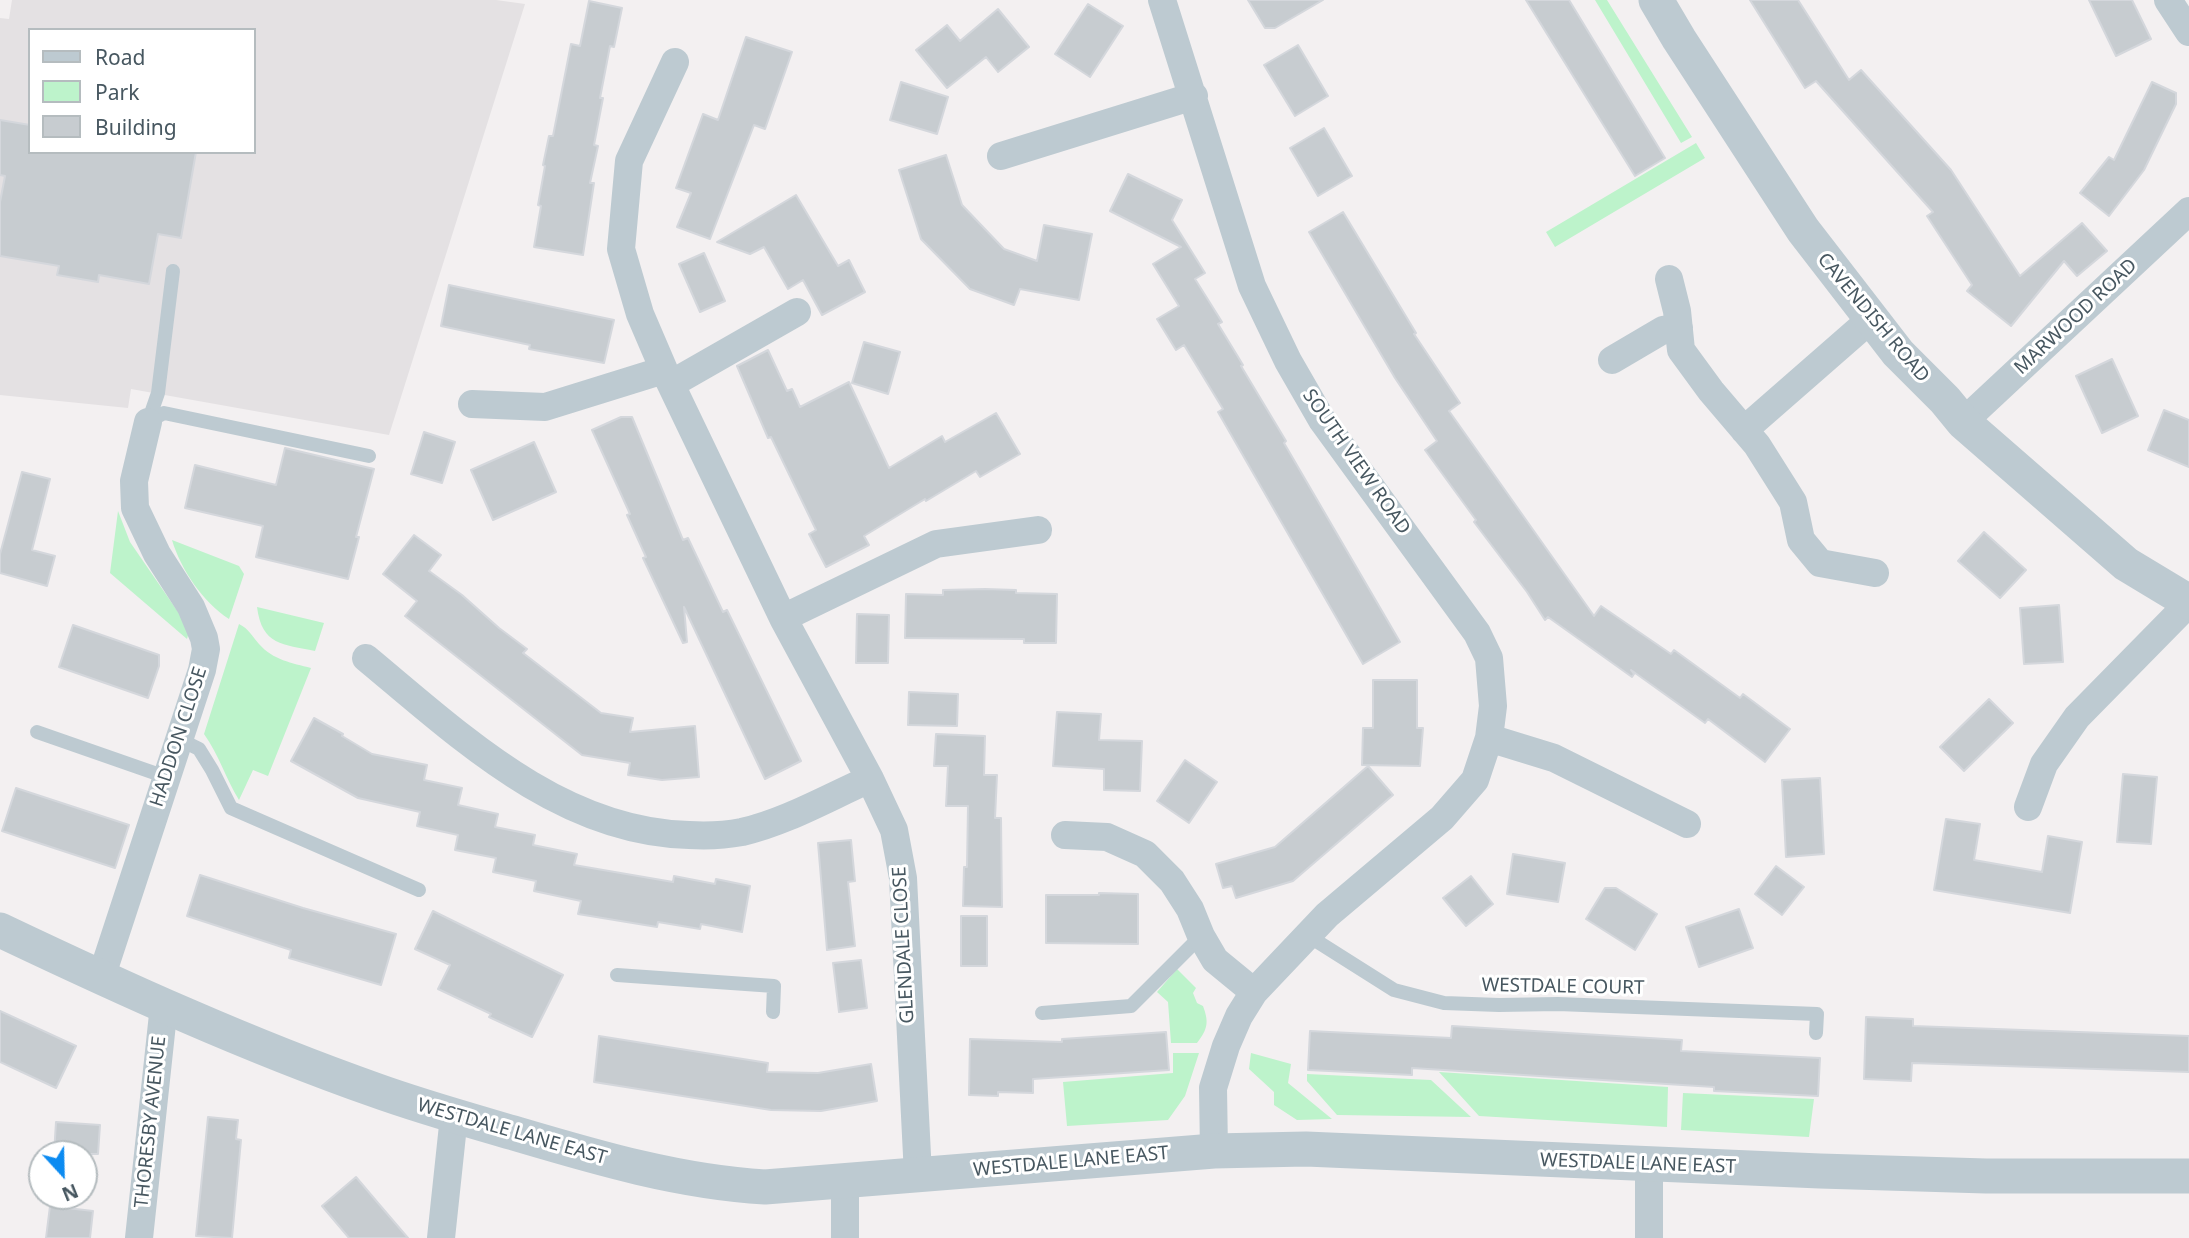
<!DOCTYPE html>
<html>
<head>
<meta charset="utf-8">
<style>
	body { margin:0 }
	#map { position:relative; width:2189px; height:1238px; overflow:hidden; background:#f3f0f1; font-family:"Noto Sans",sans-serif }
	canvas { display:block }
	.legend { position:absolute; left:28px; top:28px; width:228px; height:126px; box-sizing:border-box; background:#fff; border:2px solid #b5bcbf; margin:0; padding:9px 12px; list-style:none; font-size:21px; color:#475760 }
	.legend li { display:flex; align-items:center; gap:14px; height:35px }
	.legend b { width:35px; border:2px solid #b5bcbf }
	.north { position:absolute; left:28px; top:1140px; width:70px; height:70px; box-sizing:border-box; background:#fff; border:2px solid #b5bcbf; border-radius:50%; rotate:158deg; font-size:19px; font-weight:700; line-height:28px; text-align:center; color:#475760 }
	.north::after { content:''; display:block; margin:auto; width:24px; height:32px; background:#0c8bf1; clip-path:polygon(50% 0,100% 100%,50% 72%,0 100%) }
</style>
</head>
<body>
<div id="map">
<canvas width="2189" height="1238"></canvas>
<ul class="legend">
<li><b style="height:9px;background:#bdcad1"></b>Road</li>
<li><b style="height:19px;background:#bdf3cb"></b>Park</li>
<li><b style="height:19px;background:#c7ccd0"></b>Building</li>
</ul>
<div class="north">N</div>
</div>
<script>
const ctx = document.querySelector('canvas').getContext('2d');
ctx.lineJoin = 'round';
function paint(path, color) {
  ctx.fillStyle = color;
  ctx.fill(path, 'evenodd');
}
function strokePath(path, color, width, dash) {
  ctx.strokeStyle = color;
  ctx.lineWidth = width;
  ctx.lineCap = dash ? 'butt' : 'round';
  ctx.setLineDash(dash || []);
  ctx.stroke(path);
}
function drawText(font, color, halo, rows, align = 'center') {
  ctx.font = font + ' "Noto Sans",sans-serif';
  ctx.lineWidth = 6;
  ctx.setLineDash([]);
  ctx.textBaseline = 'middle';
  ctx.strokeStyle = halo;
  ctx.fillStyle = color;
  for (const [text, x, y, turn = 0] of rows) {
    ctx.save();
    ctx.translate(x, y);
    ctx.rotate((+turn || 0) * Math.PI / 180);
    ctx.textAlign = isNaN(turn) ? turn : align;
    if (halo) ctx.strokeText(text, 0, 0);
    ctx.fillText(text, 0, 0);
    ctx.restore();
  }
}
paint(new Path2D(`
	M 12,0 L 496,0 L 525,4 L 389,435 L 131,389 L 128,408 L 0,395 L 0,18 L 9,19 ZM 30,30 L 254,30 L 254,152 L 30,152 Z`), '#e4e1e3');
paint(new Path2D(`
	M 1595,0 L 1607,0 L 1692,137 L 1681,143 Z
	M 1696,143 L 1705,158 L 1555,247 L 1546,232 Z
	M 118,511 L 130,542 L 185,622 L 189,632 L 187,639 L 110,573 Z
	M 172,540 L 239,566 L 244,574 L 229,619 C 203,602 181,570 172,540 Z
	M 257,607 L 324,623 L 315,651 C 283,644 262,646 257,607 Z
	M 239,624 C 249,629 252,636 259,644 C 273,660 292,663 311,668 L 268,776 L 253,770 L 239,800 C 226,779 219,755 204,734 Z
	M 1177,969 L 1196,988 L 1193,993 L 1197,1003 L 1203,1006 C 1209,1022 1208,1029 1197,1043 L 1171,1043 L 1168,1002 L 1157,992 Z
	M 1173,1053 L 1199,1053 L 1185,1096 L 1168,1120 L 1067,1126 L 1063,1082 L 1173,1073 Z
	M 1251,1053 L 1291,1064 L 1288,1083 L 1332,1119 L 1297,1120 L 1274,1105 L 1274,1092 L 1249,1069 Z
	M 1439,1072 L 1668,1087 L 1667,1127 L 1479,1116 Z
	M 1307,1074 L 1431,1080 L 1471,1117 L 1337,1115 L 1307,1081 Z
	M 1683,1093 L 1814,1099 L 1809,1137 L 1681,1130 Z`), '#bdf3cb');
const building = new Path2D(`
	M 1248,0 L 1323,0 L 1275,28 L 1265,28 Z
	M 1526,0 L 1569,0 L 1665,158 L 1635,176 Z
	M 1750,0 L 1798,0 L 1849,80 L 1861,70 L 1951,170 L 2020,276 L 2082,223 L 2107,251 L 2077,276 L 2064,261 L 2011,326 L 1967,291 L 1972,285 L 1927,216 L 1933,212 L 1816,81 L 1805,88 Z
	M 2089,0 L 2132,0 L 2151,39 L 2116,56 Z
	M 589,1 L 622,8 L 614,47 L 610,46 L 600,98 L 603,98 L 594,145 L 598,146 L 590,183 L 594,183 L 583,255 L 534,247 L 541,206 L 538,205 L 545,166 L 543,165 L 549,136 L 553,136 L 571,44 L 580,46 Z
	M 1088,4 L 1123,26 L 1090,77 L 1055,54 Z
	M 998,9 L 1029,47 L 998,72 L 986,57 L 947,88 L 916,50 L 947,25 L 960,41 Z
	M 746,37 L 792,52 L 765,129 L 754,125 L 710,239 L 677,227 L 691,193 L 676,188 L 703,114 L 718,120 Z
	M 1298,45 L 1328,96 L 1295,116 L 1264,65 Z
	M 901,82 L 948,97 L 937,134 L 890,120 Z
	M 2152,82 L 2176,93 L 2176,104 L 2144,170 L 2109,216 L 2080,193 L 2109,157 L 2114,160 Z
	M 0,120 L 30,125 L 30,152 L 196,152 L 181,238 L 158,234 L 149,284 L 99,275 L 98,282 L 57,275 L 59,266 L 0,256 L 0,202 L 5,176 L 0,175 Z
	M 1324,128 L 1352,176 L 1318,196 L 1290,148 Z
	M 946,155 L 962,205 L 1004,249 L 1037,261 L 1044,225 L 1092,234 L 1079,300 L 1020,289 L 1014,305 L 970,289 L 921,239 L 899,170 Z
	M 1128,174 L 1182,200 L 1172,220 L 1205,273 L 1195,279 L 1222,322 L 1218,324 L 1243,365 L 1241,366 L 1286,441 L 1284,443 L 1400,642 L 1363,664 L 1218,412 L 1223,409 L 1184,345 L 1176,350 L 1157,319 L 1179,306 L 1153,264 L 1181,247 L 1110,211 Z
	M 796,195 L 838,266 L 849,260 L 865,292 L 822,315 L 803,280 L 788,289 L 764,247 L 750,254 L 717,242 Z
	M 1343,212 L 1416,333 L 1414,334 L 1460,403 L 1449,411 L 1594,616 L 1601,606 L 1671,654 L 1674,650 L 1740,698 L 1743,694 L 1790,729 L 1765,762 L 1708,719 L 1705,723 L 1631,670 L 1634,674 L 1632,677 L 1548,617 L 1545,620 L 1527,592 L 1474,522 L 1476,520 L 1425,450 L 1437,441 L 1395,378 L 1309,232 Z
	M 704,253 L 725,301 L 700,312 L 679,264 Z
	M 449,285 L 614,320 L 604,363 L 529,349 L 530,345 L 441,326 Z
	M 864,342 L 900,352 L 888,394 L 852,383 Z
	M 768,350 L 787,391 L 792,389 L 800,407 L 849,382 L 889,468 L 942,436 L 945,442 L 996,413 L 1020,454 L 980,477 L 976,471 L 926,501 L 925,499 L 864,536 L 869,545 L 826,567 L 809,534 L 816,530 L 771,437 L 768,438 L 737,366 Z
	M 2112,359 L 2138,416 L 2102,433 L 2076,376 Z
	M 2164,410 L 2189,420 L 2189,467 L 2148,450 Z
	M 621,417 L 632,417 L 683,540 L 688,538 L 723,612 L 727,610 L 801,761 L 765,779 L 684,607 L 687,642 L 683,643 L 643,558 L 646,557 L 627,515 L 630,514 L 592,430 Z
	M 424,432 L 455,442 L 442,483 L 411,474 Z
	M 534,442 L 556,492 L 493,520 L 471,470 Z
	M 285,448 L 374,469 L 356,537 L 359,537 L 348,579 L 256,557 L 263,526 L 185,508 L 195,465 L 276,485 Z
	M 22,472 L 50,479 L 32,550 L 55,556 L 47,586 L 0,573 L 0,554 Z
	M 1984,532 L 2026,570 L 2000,598 L 1958,561 Z
	M 414,535 L 441,555 L 429,571 L 462,595 L 499,628 L 527,649 L 523,653 L 601,713 L 633,718 L 630,732 L 695,726 L 699,777 L 662,780 L 628,775 L 630,763 L 582,755 L 405,616 L 417,601 L 383,574 Z
	M 985,589 L 1016,590 L 1016,593 L 1057,594 L 1056,643 L 1024,643 L 1024,639 L 905,638 L 906,594 L 943,595 L 943,590 Z
	M 2059,605 L 2063,662 L 2024,664 L 2020,608 Z
	M 857,614 L 889,615 L 888,663 L 856,663 Z
	M 73,625 L 159,655 L 159,666 L 148,698 L 59,667 Z
	M 1373,680 L 1417,680 L 1417,728 L 1423,728 L 1420,766 L 1362,765 L 1363,728 L 1373,728 Z
	M 909,692 L 958,694 L 957,726 L 908,725 Z
	M 1989,699 L 2013,723 L 1964,771 L 1940,747 Z
	M 1057,712 L 1101,714 L 1099,740 L 1142,741 L 1140,791 L 1104,790 L 1104,769 L 1053,766 Z
	M 314,718 L 343,734 L 342,736 L 372,754 L 427,765 L 424,780 L 462,788 L 458,805 L 498,814 L 495,827 L 535,835 L 533,845 L 577,854 L 574,865 L 673,882 L 674,876 L 715,884 L 716,879 L 750,886 L 742,932 L 701,924 L 700,929 L 658,922 L 657,927 L 578,914 L 581,901 L 534,891 L 536,881 L 493,872 L 496,858 L 455,850 L 458,835 L 417,826 L 420,812 L 358,798 L 291,761 Z
	M 936,734 L 985,736 L 984,775 L 997,775 L 995,818 L 1001,818 L 1002,907 L 963,906 L 964,867 L 967,867 L 968,806 L 946,806 L 948,766 L 934,766 Z
	M 1185,760 L 1217,782 L 1189,823 L 1157,801 Z
	M 1368,766 L 1393,795 L 1293,881 L 1236,898 L 1232,886 L 1223,888 L 1216,864 L 1275,847 Z
	M 2123,774 L 2157,777 L 2151,844 L 2117,842 Z
	M 1820,778 L 1824,854 L 1786,857 L 1782,780 Z
	M 16,788 L 129,825 L 115,868 L 2,831 Z
	M 1946,819 L 1980,824 L 1974,860 L 2042,872 L 2048,836 L 2082,842 L 2070,913 L 1934,890 Z
	M 851,840 L 855,881 L 848,882 L 855,946 L 827,950 L 818,843 Z
	M 1513,854 L 1565,863 L 1558,902 L 1507,894 Z
	M 1776,866 L 1804,887 L 1782,915 L 1755,894 Z
	M 200,875 L 303,908 L 396,934 L 381,985 L 289,958 L 291,950 L 187,916 Z
	M 1471,876 L 1493,904 L 1466,926 L 1443,898 Z
	M 1605,888 L 1616,888 L 1657,914 L 1635,950 L 1586,919 Z
	M 1099,893 L 1138,894 L 1138,944 L 1046,943 L 1046,895 L 1099,895 Z
	M 1739,909 L 1753,948 L 1699,967 L 1686,927 Z
	M 433,911 L 563,975 L 532,1037 L 489,1017 L 491,1014 L 438,989 L 450,965 L 415,949 Z
	M 961,916 L 987,916 L 987,966 L 961,966 Z
	M 861,960 L 867,1008 L 839,1012 L 833,963 Z
	M 0,1011 L 76,1046 L 56,1088 L 0,1062 Z
	M 1866,1017 L 1913,1019 L 1913,1026 L 2189,1036 L 2189,1072 L 1912,1063 L 1911,1081 L 1864,1079 Z
	M 1452,1026 L 1682,1040 L 1681,1051 L 1820,1058 L 1818,1096 L 1714,1091 L 1714,1087 L 1412,1068 L 1412,1075 L 1308,1070 L 1310,1031 L 1451,1038 Z
	M 1166,1032 L 1169,1070 L 1033,1079 L 1033,1093 L 998,1092 L 998,1096 L 969,1095 L 970,1039 L 1062,1042 L 1062,1039 Z
	M 599,1036 L 768,1063 L 767,1072 L 818,1073 L 871,1064 L 877,1101 L 821,1111 L 771,1110 L 594,1082 Z
	M 208,1117 L 238,1120 L 236,1139 L 241,1140 L 232,1238 L 196,1236 Z
	M 56,1122 L 100,1125 L 98,1154 L 54,1154 Z
	M 356,1177 L 378,1203 L 408,1238 L 349,1238 L 322,1206 Z
	M 50,1206 L 93,1211 L 90,1238 L 46,1238 Z`);
paint(building, '#c7ccd0');
strokePath(building, '#d4d7dc', 2);
strokePath(new Path2D(`
	M 148,422 L 164,413 L 369,456
	M 148,422 L 158,393 L 173,271
	M 37,732 L 166,777
	M 179,739 L 199,749 L 212,770 L 231,808 L 419,890
	M 1307,935 L 1394,990 L 1444,1003 L 1499,1005 L 1558,1004 L 1817,1014 L 1816,1033
	M 617,975 L 774,986 L 773,1012
	M 1042,1013 L 1131,1006 L 1201,936`), '#bdcad1', 14);
strokePath(new Path2D(`
	M 1162,0 L 1252,286 L 1288,361 L 1322,420 L 1477,633 L 1489,658 L 1493,706 L 1489,738 L 1475,780 L 1442,818 L 1327,915 L 1254,992 L 1239,1016 L 1226,1046 L 1213,1088 L 1214,1151
	M 2168,0 L 2189,32
	M 675,62 L 629,161 L 621,249 L 640,314 L 664,370 L 783,618 L 870,779 L 894,830 L 903,878 L 918,1175
	M 1001,156 L 1194,96
	M 1669,279 L 1677,311 L 1681,350 L 1711,391 L 1757,445 L 1793,502 L 1801,540 L 1820,563 L 1875,573
	M 1612,360 L 1663,330 L 1679,328
	M 671,384 L 797,312
	M 472,404 L 545,407 L 664,370
	M 1963,422 L 2189,211
	M 1744,430 L 1871,319
	M 783,618 L 936,544 L 1038,530
	M 366,658 C 460,736 560,832 689,835 C 706,836 726,835 742,832 C 786,822 829,797 870,779
	M 1489,738 L 1554,758 L 1687,824
	M 2028,807 L 2044,764 L 2077,717 L 2189,603
	M 1065,835 L 1107,837 L 1145,854 L 1172,881 L 1190,909 L 1201,936 L 1215,960 L 1254,992
	M 101,978 L 202,670 L 206,649 L 204,638 L 191,607 L 157,554 L 135,508 L 134,481 L 148,422
	M 139,1238 L 164,1005
	M 441,1238 L 454,1116
	M 845,1238 L 845,1181
	M 1649,1238 L 1649,1165`), '#bdcad1', 28);
strokePath(new Path2D(`
	M 1656,0 L 1679,39 L 1803,230 L 1898,353 L 1945,400 L 1963,422 L 2126,564 L 2189,602
	M 0,930 C 122,988 247,1045 375,1090 C 422,1107 469,1120 517,1134 C 598,1158 680,1182 765,1187 L 1214,1151 L 1306,1149 L 1820,1171 L 1986,1176 L 2189,1176`), '#bdcad1', 35);
drawText('19px', '#475760', '#fff', [
	["MARWOOD ROAD",2076,317,-43],
	["CAVENDISH ROAD",1873,318,50],
	["SOUTH VIEW ROAD",1356,462,55],
	["HADDON CLOSE",179,737,-72],
	["GLENDALE CLOSE",904,945,-93],
	["WESTDALE COURT",1563,987,1],
	["THORESBY AVENUE",151,1122,-84],
	["WESTDALE LANE EAST",512,1132,16],
	["WESTDALE LANE EAST",1071,1162,-5],
	["WESTDALE LANE EAST",1638,1164,2]
]);
</script>
</body>
</html>
